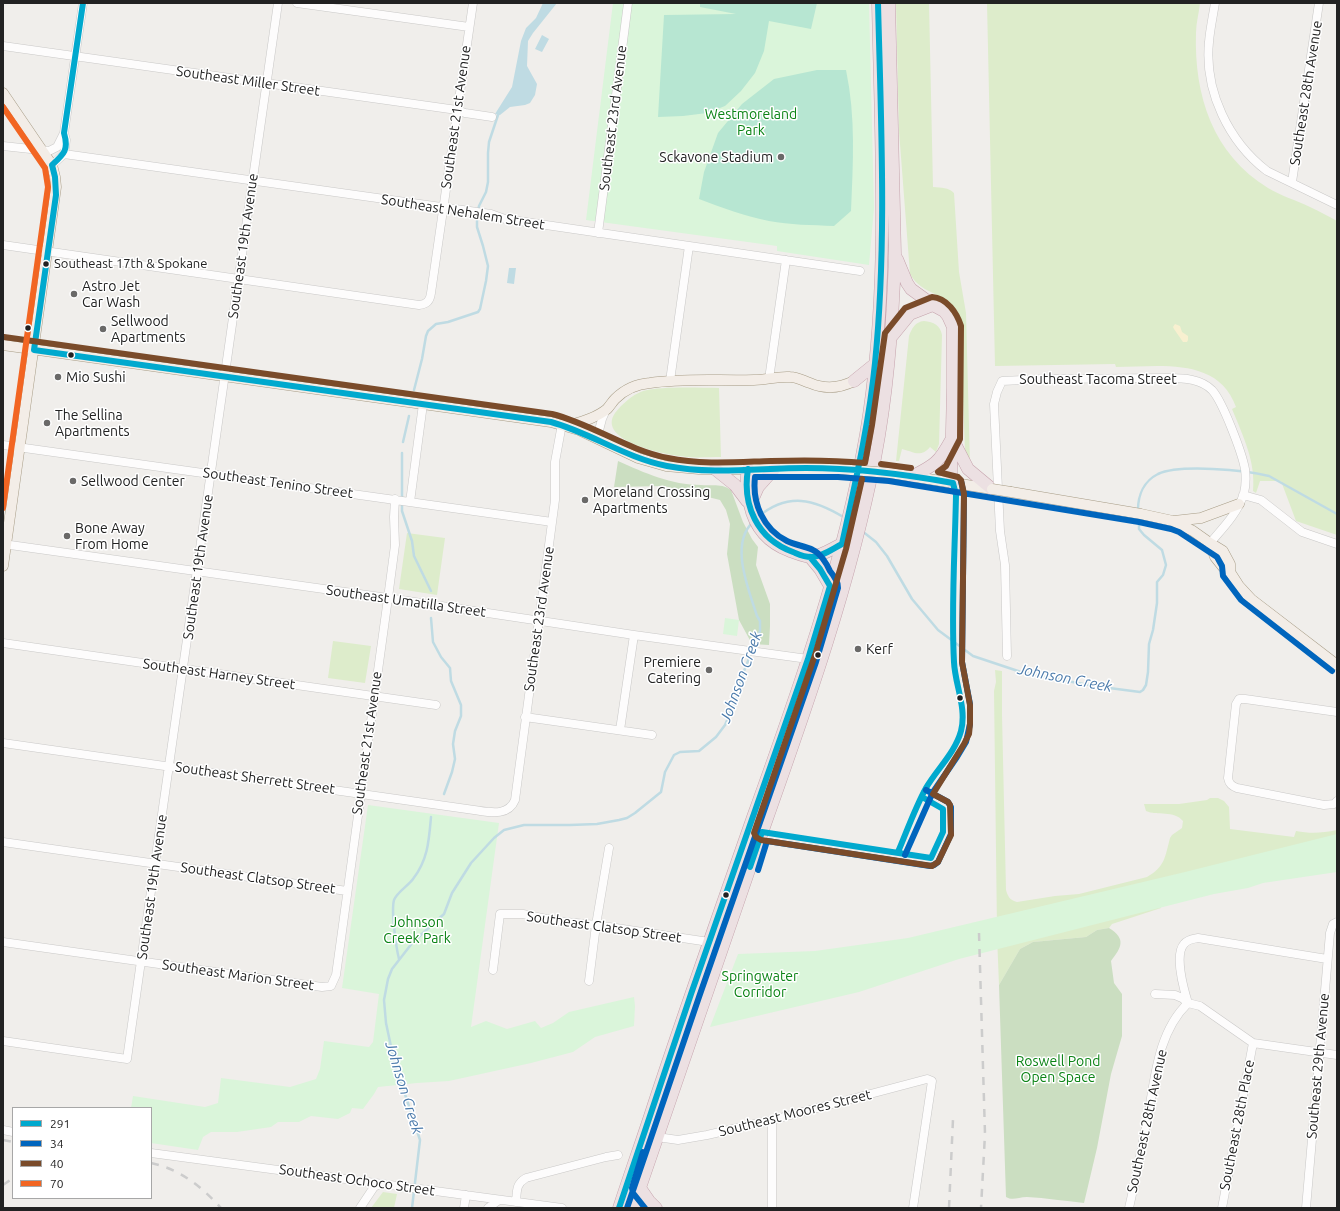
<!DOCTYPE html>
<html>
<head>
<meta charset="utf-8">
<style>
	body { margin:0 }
	#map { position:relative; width:1340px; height:1211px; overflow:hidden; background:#f0eeeb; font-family:Ubuntu,sans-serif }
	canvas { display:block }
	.frame { position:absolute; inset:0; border:4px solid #222; pointer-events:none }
	.legend { position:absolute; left:12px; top:1107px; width:140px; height:92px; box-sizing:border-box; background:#fff; border:1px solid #a7a7a7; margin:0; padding:5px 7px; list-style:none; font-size:12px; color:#222 }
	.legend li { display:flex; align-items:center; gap:8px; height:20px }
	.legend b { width:20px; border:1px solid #a7a7a7 }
</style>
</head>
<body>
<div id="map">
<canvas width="1340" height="1211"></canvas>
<div class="frame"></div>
<ul class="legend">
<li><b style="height:5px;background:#00a9ce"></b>291</li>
<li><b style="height:5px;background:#0065bd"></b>34</li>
<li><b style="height:5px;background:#7a4b2a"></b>40</li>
<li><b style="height:5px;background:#f26522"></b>70</li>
</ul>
</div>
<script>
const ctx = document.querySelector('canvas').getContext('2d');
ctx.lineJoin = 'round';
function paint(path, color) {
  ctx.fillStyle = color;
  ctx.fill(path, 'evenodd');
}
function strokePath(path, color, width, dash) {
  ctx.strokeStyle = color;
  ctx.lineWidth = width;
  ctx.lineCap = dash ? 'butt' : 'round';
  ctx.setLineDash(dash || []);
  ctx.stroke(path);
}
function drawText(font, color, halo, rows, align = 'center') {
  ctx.font = font + ' Ubuntu,sans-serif';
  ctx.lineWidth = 3;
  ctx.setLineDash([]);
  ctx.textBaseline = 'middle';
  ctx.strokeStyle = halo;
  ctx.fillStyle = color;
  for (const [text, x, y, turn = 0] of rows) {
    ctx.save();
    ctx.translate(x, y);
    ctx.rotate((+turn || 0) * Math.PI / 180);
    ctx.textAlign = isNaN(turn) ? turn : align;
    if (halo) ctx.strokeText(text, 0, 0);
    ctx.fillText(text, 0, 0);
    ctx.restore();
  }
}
paint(new Path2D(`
	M 896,3 L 929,3 L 933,187 C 942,188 948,187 954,193 L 959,272 L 966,313 L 970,464 L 965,451 L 960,316 C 948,291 923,297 910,274 L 899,131 Z
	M 987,3 L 1200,3 C 1199,13 1196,23 1196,33 C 1194,96 1213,154 1268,188 C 1281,196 1296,200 1310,207 C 1319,211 1328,216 1337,221 L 1337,535 L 1296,521 L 1281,481 L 1260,481 L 1256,493 L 1253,491 C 1256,462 1243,436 1232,409 L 1236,407 C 1218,356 1158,367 1116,367 L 1115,364 L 995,366 Z
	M 924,321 C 934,322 940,325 942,335 L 939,444 L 936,452 L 930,447 C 921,458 914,452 902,449 L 899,461 L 896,461 L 909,336 C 912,328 915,322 924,321 Z
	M 719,388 L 721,457 C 710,457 698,458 687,457 C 671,456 595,442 615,413 C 622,404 632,395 643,391 C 663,386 698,388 719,388 Z
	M 407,533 L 445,538 L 437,595 L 399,589 Z
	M 333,641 L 371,646 L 365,683 L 328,678 Z
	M 995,670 L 1002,671 L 1002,715 L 1006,890 C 1008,897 1010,900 1017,902 L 1055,896 L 1079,894 L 1147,877 C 1165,867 1165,857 1170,838 L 1172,835 L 1182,828 L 1183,821 C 1174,810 1157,816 1146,811 L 1144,804 L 1179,804 L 1207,800 L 1210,798 L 1218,798 L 1224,801 L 1229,807 L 1230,829 L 1294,837 L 1296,831 C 1311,834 1322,833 1337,830 L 1337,847 L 997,930 L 994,691 L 996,682 Z
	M 1156,898 L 1161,908 L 1112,924 L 1109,928 L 1097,930 L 1086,937 L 1033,942 L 1020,949 L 999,985 L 997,936 Z
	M 383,1192 L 397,1194 L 394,1208 L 371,1208 Z`), '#ddeccb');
paint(new Path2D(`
	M 618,461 C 645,473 671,485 701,485 C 712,486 722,483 731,490 L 743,522 L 752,539 L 758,547 L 756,565 L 770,604 L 770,626 L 769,645 L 752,644 L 739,620 L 727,554 L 730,524 L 726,510 L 720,500 L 664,486 L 614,487 Z
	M 1109,928 C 1127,939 1121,948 1111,961 L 1114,983 L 1122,994 L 1122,1036 L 1111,1074 L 1097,1148 L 1084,1203 C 1065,1201 1046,1198 1027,1197 C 1018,1197 1013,1201 1006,1197 L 999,985 L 1020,949 L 1033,942 L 1086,937 L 1097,930 Z`), '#cbdec1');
paint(new Path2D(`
	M 1175,324 L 1180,326 L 1182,332 L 1188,336 L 1188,340 L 1187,342 L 1183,342 L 1174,329 L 1173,327 Z`), '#f8f0d0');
paint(new Path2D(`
	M 613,3 L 869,3 L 874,208 L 869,265 L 777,251 L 777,246 L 586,220 Z
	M 725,618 L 739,620 L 737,636 L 723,634 Z
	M 368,805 L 499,823 L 471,1027 L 486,1021 L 507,1029 L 535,1021 L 541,1028 L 553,1023 L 569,1012 L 634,997 L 635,1006 L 634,1026 L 595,1037 L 573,1052 L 531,1063 L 449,1081 L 417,1083 L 378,1087 L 374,1094 L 363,1109 L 352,1108 L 350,1113 L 338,1119 L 311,1116 L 299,1122 L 278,1122 L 271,1127 L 237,1132 L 211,1132 L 203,1137 L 198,1150 L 151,1143 L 151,1108 L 131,1108 L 133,1096 L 205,1107 L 218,1103 L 221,1078 L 290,1087 L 316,1079 L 320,1069 L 324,1041 L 369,1047 L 373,1042 L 379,994 L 342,988 Z
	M 1337,834 L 1337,872 L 1263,883 L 1248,888 L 1214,894 L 959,959 L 859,992 L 710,1027 L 738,954 L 815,951 L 908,938 L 1185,872 Z`), '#daf5da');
paint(new Path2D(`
	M 700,3 L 817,3 L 811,29 L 769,21 L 764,51 L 755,73 L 741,91 L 725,106 L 707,113 L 683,116 L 658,117 L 664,15 L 736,14 L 700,7 Z
	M 817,70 L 846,70 C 856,117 853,164 851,211 L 834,226 C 812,225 790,225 769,221 C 745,216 722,208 699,199 L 704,172 L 718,133 L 742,104 L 774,79 Z`), '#b7e6d2');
paint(new Path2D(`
	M 543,3 L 557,3 L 533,33 L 528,41 L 527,66 L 537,84 L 535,95 L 530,103 L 525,105 L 510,107 L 500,115 L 495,114 L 512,87 L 521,41 L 526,28 L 536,18 Z
	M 542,35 L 549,39 L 542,52 L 535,49 Z
	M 509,268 L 516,268 L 514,284 L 507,283 Z`), '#bfdbe3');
strokePath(new Path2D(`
	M 414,390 L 422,359 L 426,336 L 428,331 L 436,324 L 448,322 L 478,312 L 480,309 L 486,281 L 488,266 L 483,246 L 477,227 L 477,218 L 479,206 L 486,192 L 488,182 L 488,153 L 489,142 L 499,112
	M 403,442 L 409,416
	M 402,453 L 402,511 L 412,541 L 414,556 L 431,591
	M 1138,510 C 1138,495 1144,481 1158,474 C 1180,464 1245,470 1269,476 L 1337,514
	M 758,517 C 788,492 814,499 845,518
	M 862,531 L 876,542 L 887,556 L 912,599 L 938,630 L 973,656 L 1024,673 L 1094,686 L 1140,692 L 1143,690 L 1146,685 L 1148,672 L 1149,644 L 1153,630 L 1157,603 L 1157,582 L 1163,575 L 1166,565 L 1162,550 L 1144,535 L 1139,529 L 1139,517
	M 431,618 L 433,642 L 441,657 L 450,668 L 451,681 L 461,705 L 461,716 L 455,731 L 453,744 L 455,759 L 452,772 L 444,794
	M 399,959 C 396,947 391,911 394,900 C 397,892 408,886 413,879 C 428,860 429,840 431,817
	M 412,1208 L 420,1140 L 402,1085 L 396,1070 L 386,1023 L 384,1000 L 388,979 L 392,969 L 413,942 L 444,914 L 452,893 L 471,863 L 494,838 L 504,830 L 524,825 L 570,825 L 597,824 L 619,820 L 627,818 L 635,813 L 661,792 L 665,772 L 674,755 L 680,752 L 699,751 L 716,737 L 725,725 L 735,702 L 744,671 L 760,631 L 760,621 L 757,616 C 749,590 729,544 753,522`), '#bfdbe3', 2.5);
const minor = new Path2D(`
	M 297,3 L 469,27
	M 1215,3 C 1213,16 1210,29 1209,42 C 1204,91 1229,142 1267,171 L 1337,205
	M 3,46 L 457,110 L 465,113 L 492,117
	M 3,146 L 49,151 L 57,147 L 64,133
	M 64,154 L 491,214 L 505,219 L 860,271
	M 52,165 L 64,154 L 66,140 L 64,133 L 83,3
	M 1292,182 L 1319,3
	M 598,233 L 628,3
	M 3,245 L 419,305 C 427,304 430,301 431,293 L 473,3
	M 769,379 L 786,260
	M 670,381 L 689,246
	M 597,438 L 602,419 L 606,410
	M 3,445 L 552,522
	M 1243,495 L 1261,500 L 1302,532 L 1337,544
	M 410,502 L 423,404
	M 3,544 L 388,598 L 634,635 L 808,659
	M 3,643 L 436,705
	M 1007,656 L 1005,565 L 1000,531 L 994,404 L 997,392 L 1002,381 L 1044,379 L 1169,378 C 1184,378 1201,379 1212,390 C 1223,402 1242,453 1245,469 C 1246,477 1246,485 1244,493 C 1238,513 1223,528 1210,543
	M 1337,712 L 1245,699 L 1239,699 L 1236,704 L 1228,778 C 1229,784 1232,786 1237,788 L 1324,805 L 1334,804 L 1337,801
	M 525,717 L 652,735
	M 620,730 L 634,635
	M 3,743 L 474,810 C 489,812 508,817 515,800 L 555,500 L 555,462 L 562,424
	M 3,842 L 347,891
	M 3,942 L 322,987 L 331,986 L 336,975 L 388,598 L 395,545 L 394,517 L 395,499
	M 493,970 L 500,914 L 523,914 L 556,921 L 596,925 L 709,942
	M 589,981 L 596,925 L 609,848
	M 1155,994 L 1175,995 L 1182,998 L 1188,1003 L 1200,1006 L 1253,1043 L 1337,1055
	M 1188,1003 C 1184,990 1174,955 1184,944 C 1188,939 1193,939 1198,938 L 1327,959
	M 3,1041 L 127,1059 L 278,3
	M 3,1130 L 13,1132
	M 657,1137 L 678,1140 L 707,1135 L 772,1120 L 927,1079 L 932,1081 L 913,1208
	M 151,1153 L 562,1208
	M 516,1202 C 517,1190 516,1184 526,1178 L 606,1157 L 618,1155
	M 360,1208 L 374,1187 L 380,1184
	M 464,1208 L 466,1195
	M 488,1208 L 499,1200
	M 772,1208 L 772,1120
	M 1129,1208 C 1136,1177 1142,1147 1148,1116 C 1155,1077 1158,1032 1188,1003
	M 1222,1208 L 1253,1043
	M 1306,1208 L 1330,933 L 1333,924 L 1337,922`);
const major = new Path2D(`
	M 3,93 L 52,165 L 55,177 L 56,187 L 3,566
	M 3,345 L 551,422 L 579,430 L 638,458 L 666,466 L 699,469 L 838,469
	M 568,426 C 581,422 596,418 607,409 C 610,406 612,402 615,399 C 624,390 637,384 650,383 C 684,378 720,381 754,380 C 766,380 778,376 790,377 C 798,377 803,381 810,383 C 826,390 840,388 854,381
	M 890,473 L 992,489
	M 1011,492 L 1141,514 L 1173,521 L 1193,531 L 1210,543 L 1223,551 L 1230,564 L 1230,572
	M 1174,521 L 1201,518 L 1239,504
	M 1210,543 L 1215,557 L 1223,567 L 1230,572 L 1239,586 L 1251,599 L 1337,665`);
const highway = new Path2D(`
	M 897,259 L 907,283 L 911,289 L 933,305 L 944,311 L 948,316 L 953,327 L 953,388 L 951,473 L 953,483
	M 892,336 L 910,314 L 933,305
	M 854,381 L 875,364
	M 953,440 L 968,469 L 992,489
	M 715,469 L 735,485 L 747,501
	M 748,469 C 745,486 747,489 750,505 C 755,528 769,543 790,551 C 796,553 805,557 811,557 C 822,556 833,548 842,544
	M 913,476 C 935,465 939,462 951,440
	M 750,505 L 758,487 L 775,468
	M 810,557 L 820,569 L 830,586
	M 640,1188 L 649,1201 L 656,1208
	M 619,1208 C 630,1174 642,1141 653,1107 C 685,1010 719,914 753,817 C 798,692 843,566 866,434 C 890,291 881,147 878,3
	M 633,1208 C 674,1086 716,965 758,844 C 803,717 849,590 875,458 C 888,390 893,323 895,254 L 889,3`);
strokePath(minor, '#c9c8c7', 9);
strokePath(major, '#a79c86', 11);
strokePath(highway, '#c5a2ac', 13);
strokePath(minor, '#fdfcfc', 8);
strokePath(major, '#f3ede7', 10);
strokePath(highway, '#ece0e2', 12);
strokePath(new Path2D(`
	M 979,933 L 985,1134 L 981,1208
	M 3,1140 L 13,1142
	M 151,1163 C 180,1169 202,1187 221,1208
	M 3,1185 L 13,1178
	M 949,1208 L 953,1119`), '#ccc', 2.5, [8, 8]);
const majorBridge = new Path2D(`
	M 838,469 L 890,473
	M 992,489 L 1011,492`);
strokePath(majorBridge, '#a79c86', 11, []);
strokePath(majorBridge, '#f3ede7', 10);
strokePath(new Path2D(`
	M 83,3 L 64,133 C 69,150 64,154 52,165 L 55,177 L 56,195 L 34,350 L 551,422 C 591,433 626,458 667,466 C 712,475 760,468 806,468 C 855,468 904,474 953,483
	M 748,469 C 742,505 757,539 793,552 C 798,554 804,557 811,557 C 822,557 832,549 842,544 C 855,484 869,424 875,363 C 887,243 881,123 878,3
	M 898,852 C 907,831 915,808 926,788 C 937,769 955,753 961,731 C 967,708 955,685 954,662 C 951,607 955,550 956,495 L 953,483
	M 750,867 L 762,832 L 931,858 L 943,832 L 943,809 L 922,797
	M 619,1208 L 691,994 L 808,659 L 830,586 L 820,569 L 810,557`), '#00a9ce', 6);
strokePath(new Path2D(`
	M 905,855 L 933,792 L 957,757 L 966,742 L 970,724 L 970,704 L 962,662 L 964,495 L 961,481
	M 758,870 L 767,841 L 930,866 L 934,865 L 938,862 L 951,834 L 951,807 L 948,802 L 926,790
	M 643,1152 L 632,1188 L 633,1193 L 645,1208
	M 627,1208 L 699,997 L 816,662 L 838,588 C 838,581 834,576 830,571 C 827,564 820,553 813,550 C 805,546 795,545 787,541 C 763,529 752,503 755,477 L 838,477 L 889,481 L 1139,522 L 1171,529 L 1179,532 L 1217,557 L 1222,566 L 1223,576 L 1241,600 L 1332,671`), '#0065bd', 6);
strokePath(new Path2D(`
	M 4,337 L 552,414 C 592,424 627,450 668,458 C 702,465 737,462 771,461 C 803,460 834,460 865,463 L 872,425 L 885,333 L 905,308 L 932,297 C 947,298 957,313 961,326 L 960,439 L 946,466 L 938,472 L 958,477 L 961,480 L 964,494 L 962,662 L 970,705 L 970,724 L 969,734 L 964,744 L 933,794 L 948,802 L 950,805 L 951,835 L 938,862 L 932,866 L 761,840 L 756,837 L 754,833 L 815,655 L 846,549 L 862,479
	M 881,464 L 911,468`), '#7a4b2a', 6);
strokePath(new Path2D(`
	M 3,107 L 45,168 L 48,187 L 3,508`), '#f26522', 6);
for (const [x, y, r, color] of [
	[781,157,4,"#6a6968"],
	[46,264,3.5,"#222"],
	[74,294,4,"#6a6968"],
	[28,328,3.5,"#222"],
	[103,329,4,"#6a6968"],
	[71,355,3.5,"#222"],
	[58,377,4,"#6a6968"],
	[47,423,4,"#6a6968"],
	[73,481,4,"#6a6968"],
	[585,500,4,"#6a6968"],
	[67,536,4,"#6a6968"],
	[858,649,4,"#6a6968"],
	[818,655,3.5,"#222"],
	[709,670,4,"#6a6968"],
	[960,698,3.5,"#222"],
	[726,895,3.5,"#222"]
]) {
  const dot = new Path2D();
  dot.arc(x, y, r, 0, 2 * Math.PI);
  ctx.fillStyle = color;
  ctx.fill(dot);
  strokePath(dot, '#fff', 1.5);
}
drawText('13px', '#222', '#fff', [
	["Southeast 17th & Spokane",54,264]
], 'left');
drawText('14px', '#222', '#fff', [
	["Southeast Miller Street",248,81,8],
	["Southeast 28th Avenue",1306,93,-81],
	["Southeast 21st Avenue",456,117,-82],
	["Southeast 23rd Avenue",613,118,-83],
	["Southeast Nehalem Street",463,212,9],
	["Southeast 19th Avenue",243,246,-82],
	["Southeast Tacoma Street",1098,379],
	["Southeast Tenino Street",278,483,8],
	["Southeast 19th Avenue",198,567,-82],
	["Southeast Umatilla Street",406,601,8],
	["Southeast 23rd Avenue",539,619,-82],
	["Southeast Harney Street",219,674,8],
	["Southeast 21st Avenue",367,743,-82],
	["Southeast Sherrett Street",255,778,8],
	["Southeast Clatsop Street",258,878,8],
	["Southeast 19th Avenue",152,887,-82],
	["Southeast Clatsop Street",604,927,8],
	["Southeast Marion Street",238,975,8],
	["Southeast 29th Avenue",1318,1066,-85],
	["Southeast Moores Street",795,1113,-14],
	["Southeast 28th Avenue",1147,1121,-78],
	["Southeast 28th Place",1237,1125,-79],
	["Southeast Ochoco Street",357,1180,8]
]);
drawText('14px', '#0c8416', '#fff', [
	["Westmoreland",751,114],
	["Park",751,130],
	["Johnson",417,922],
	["Creek Park",417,938],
	["Springwater",760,976],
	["Corridor",760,992],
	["Roswell Pond",1058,1061],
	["Open Space",1058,1077]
]);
drawText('14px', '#222', '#fff', [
	["Sckavone Stadium",773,157,"right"],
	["Astro Jet",82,286],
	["Car Wash",82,302],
	["Sellwood",111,321],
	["Apartments",111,337],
	["Mio Sushi",66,377],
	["The Sellina",55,415],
	["Apartments",55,431],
	["Sellwood Center",81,481],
	["Moreland Crossing",593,492],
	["Apartments",593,508],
	["Bone Away",75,528],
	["From Home",75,544],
	["Kerf",866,649],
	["Premiere",701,662,"right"],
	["Catering",701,678,"right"]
], 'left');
drawText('italic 15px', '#4a7aab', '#fff', [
	["Johnson Creek",741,677,-70],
	["Johnson Creek",1065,678,11],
	["Johnson Creek",404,1088,73]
]);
</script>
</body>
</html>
